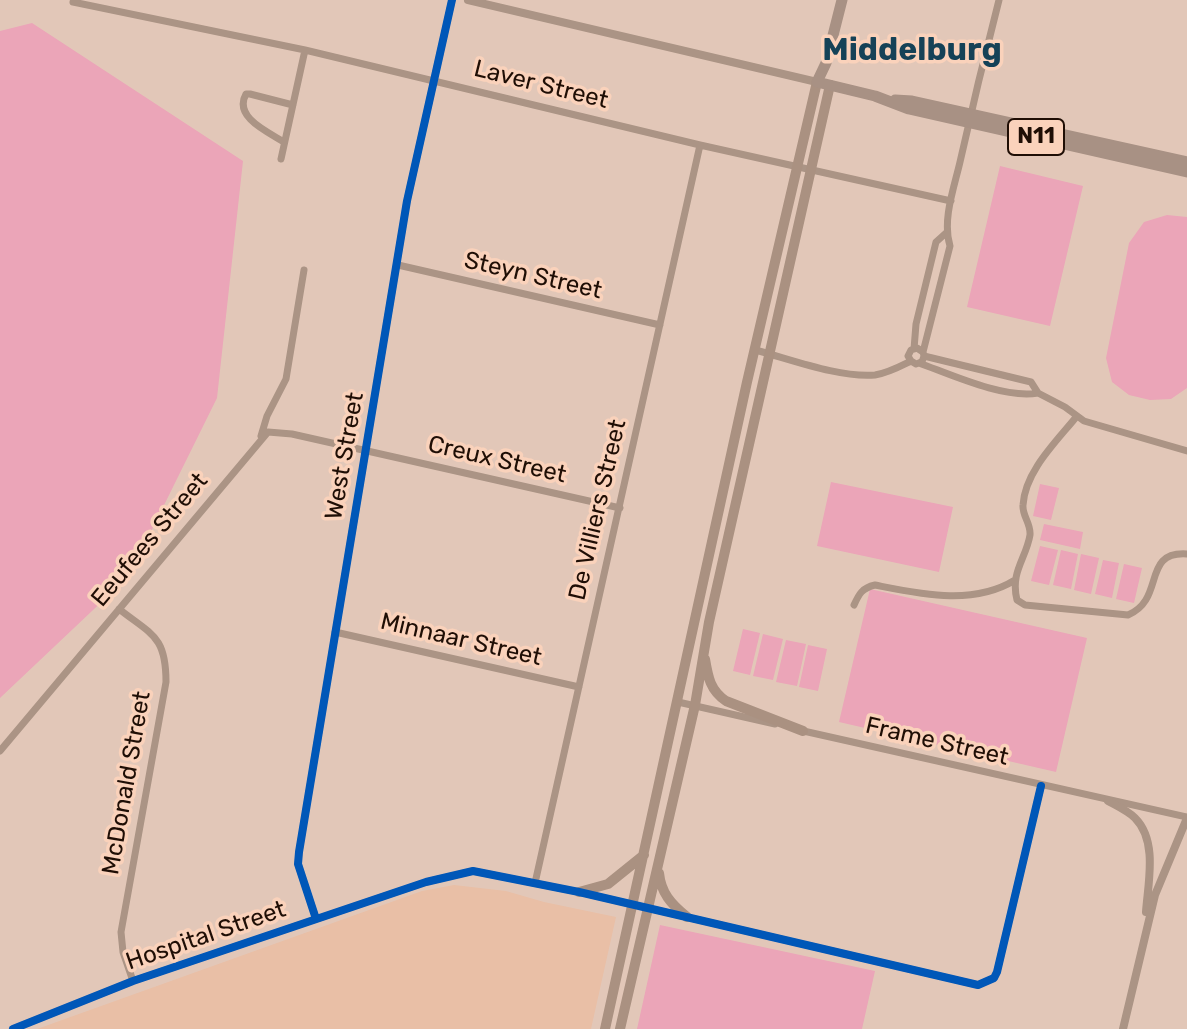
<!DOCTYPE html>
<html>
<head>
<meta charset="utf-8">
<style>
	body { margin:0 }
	canvas { display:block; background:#e2c7b8 }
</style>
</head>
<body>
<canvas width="1187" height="1029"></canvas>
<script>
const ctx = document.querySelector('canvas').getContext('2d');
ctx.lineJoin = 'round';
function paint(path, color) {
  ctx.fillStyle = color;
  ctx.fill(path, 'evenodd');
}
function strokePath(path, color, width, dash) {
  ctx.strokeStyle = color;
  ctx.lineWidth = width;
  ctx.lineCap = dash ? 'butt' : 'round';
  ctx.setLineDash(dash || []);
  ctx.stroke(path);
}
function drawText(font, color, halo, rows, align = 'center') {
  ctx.font = font + ' Rubik,sans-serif';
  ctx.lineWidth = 7;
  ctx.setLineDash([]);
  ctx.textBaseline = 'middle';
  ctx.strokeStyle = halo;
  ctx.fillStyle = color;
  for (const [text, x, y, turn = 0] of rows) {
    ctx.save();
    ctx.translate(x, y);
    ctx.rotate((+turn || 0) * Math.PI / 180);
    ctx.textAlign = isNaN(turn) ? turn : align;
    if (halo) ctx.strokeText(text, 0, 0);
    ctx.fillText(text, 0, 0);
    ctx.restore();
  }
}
paint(new Path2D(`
	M 454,885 L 506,891 L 544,902 L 616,917 L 591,1029 L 37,1029 L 422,891 Z`), '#e9bfa6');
paint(new Path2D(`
	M 32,23 L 243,161 L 217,398 L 129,576 L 0,698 L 0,31 Z
	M 1000,166 L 1083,186 L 1050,326 L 967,307 Z
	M 1167,215 L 1187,217 L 1187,388 L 1171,399 L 1150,400 L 1129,395 L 1112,382 L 1106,358 L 1129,243 L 1144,222 Z
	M 831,482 L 953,507 L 939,572 L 817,546 Z
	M 1040,484 L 1059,488 L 1051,520 L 1033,516 Z
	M 1044,524 L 1083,532 L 1080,549 L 1040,540 Z
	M 1040,546 L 1058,550 L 1049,585 L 1031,581 Z
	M 1061,550 L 1078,554 L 1071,589 L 1053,585 Z
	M 1081,554 L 1099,558 L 1091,594 L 1074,590 Z
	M 1103,560 L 1119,563 L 1112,598 L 1095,594 Z
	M 1124,564 L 1142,568 L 1134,603 L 1116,599 Z
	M 870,589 L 1087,638 L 1056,772 L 839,722 Z
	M 743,629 L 760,633 L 750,675 L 733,671 Z
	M 763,634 L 783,639 L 773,680 L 753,676 Z
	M 786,640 L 806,644 L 797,686 L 776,682 Z
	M 808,645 L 827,649 L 818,691 L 799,687 Z
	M 660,925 L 875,971 L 862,1029 L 637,1029 Z`), '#eba5b8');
strokePath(new Path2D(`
	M 73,2 L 305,50 L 700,145 L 951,201
	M 284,142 C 268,132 233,117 246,94 L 250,94 L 293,105
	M 281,159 L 305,50
	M 398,265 L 660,325
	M 914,349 L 916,324 L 936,242 L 946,233
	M 755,350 C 790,359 839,378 875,375 C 888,373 899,367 911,361
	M 923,352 L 950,246 C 942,220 954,188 960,162 C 972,108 985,54 999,0
	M 924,356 L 922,362 L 916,364 L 911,361 L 908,356 L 911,350 L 917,348 L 923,352 L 924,356 L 1031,382 L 1038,393 L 1065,407 L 1084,421 L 1187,451
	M 919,363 C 952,375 1004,399 1038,393
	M 1077,416 C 1057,441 1025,471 1023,505 C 1022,516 1031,523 1030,535 C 1026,559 1010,572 1017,600 L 1025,605 L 1128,615 C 1166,599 1141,551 1187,554
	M 261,436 L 267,416 L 286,379 L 304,270
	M 854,605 C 859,594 862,588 875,585 C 921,594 973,606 1015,580
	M 119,609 C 152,635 166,636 166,682 L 121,932 L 123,952 L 133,981
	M 335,632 L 579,687
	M 678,702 L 775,724
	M 799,730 L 1187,817
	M 0,751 L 268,432 L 292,434 L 620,508
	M 535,883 L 700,145
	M 316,919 L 298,864 L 299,852 L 407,201 L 452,0
	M 13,1029 L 133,981 L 426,882 L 473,871 L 579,892 L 978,985 L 994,978 L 997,972 L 1041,786`), '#ab9485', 7);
strokePath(new Path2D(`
	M 468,0 L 817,82
	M 1108,801 C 1117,806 1128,811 1135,818 C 1158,841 1148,883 1146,912
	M 1123,1029 L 1155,895 L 1187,818`), '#ab9485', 8);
strokePath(new Path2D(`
	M 705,659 C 708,677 710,690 726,701 L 803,731
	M 659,873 C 661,893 671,904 687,917
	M 579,892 L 608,884 L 644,855
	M 605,1029 L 747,382 L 817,82
	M 620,1029 L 695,705 L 709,622 L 830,85`), '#aa9181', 10);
strokePath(new Path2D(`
	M 842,0 L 826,63 L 817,82 L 875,96 L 909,109 L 1187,172
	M 895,100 L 912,101 L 1187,162`), '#a89184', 11);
strokePath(new Path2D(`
	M 316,919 L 298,864 L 299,852 L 407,201 L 452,0
	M 13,1029 L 133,981 L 426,882 L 473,871 L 579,892 L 978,985 L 994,978 L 997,972 L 1041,786`), '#0057b8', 8);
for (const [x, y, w] of [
	[1036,137,56]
]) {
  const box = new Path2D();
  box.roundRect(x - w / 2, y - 18, w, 36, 6);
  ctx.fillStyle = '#fad2bb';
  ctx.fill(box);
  strokePath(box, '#1f0e05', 2);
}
drawText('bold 22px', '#1f0e05', null, [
	["N11",1036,137]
]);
drawText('24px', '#1f0e05', '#fad2bb', [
	["Laver Street",541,85,14],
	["Steyn Street",533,276,13],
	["West Street",345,456,-80],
	["Creux Street",497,460,13],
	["De Villiers Street",598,510,-77],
	["Eeufees Street",150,540,-50],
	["Minnaar Street",461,640,13],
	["Frame Street",937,742,13],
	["McDonald Street",127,783,-80],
	["Hospital Street",206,936,-19]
]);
drawText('bold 32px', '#164257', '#fad2bb', [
	["Middelburg",912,51]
]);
</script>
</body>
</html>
